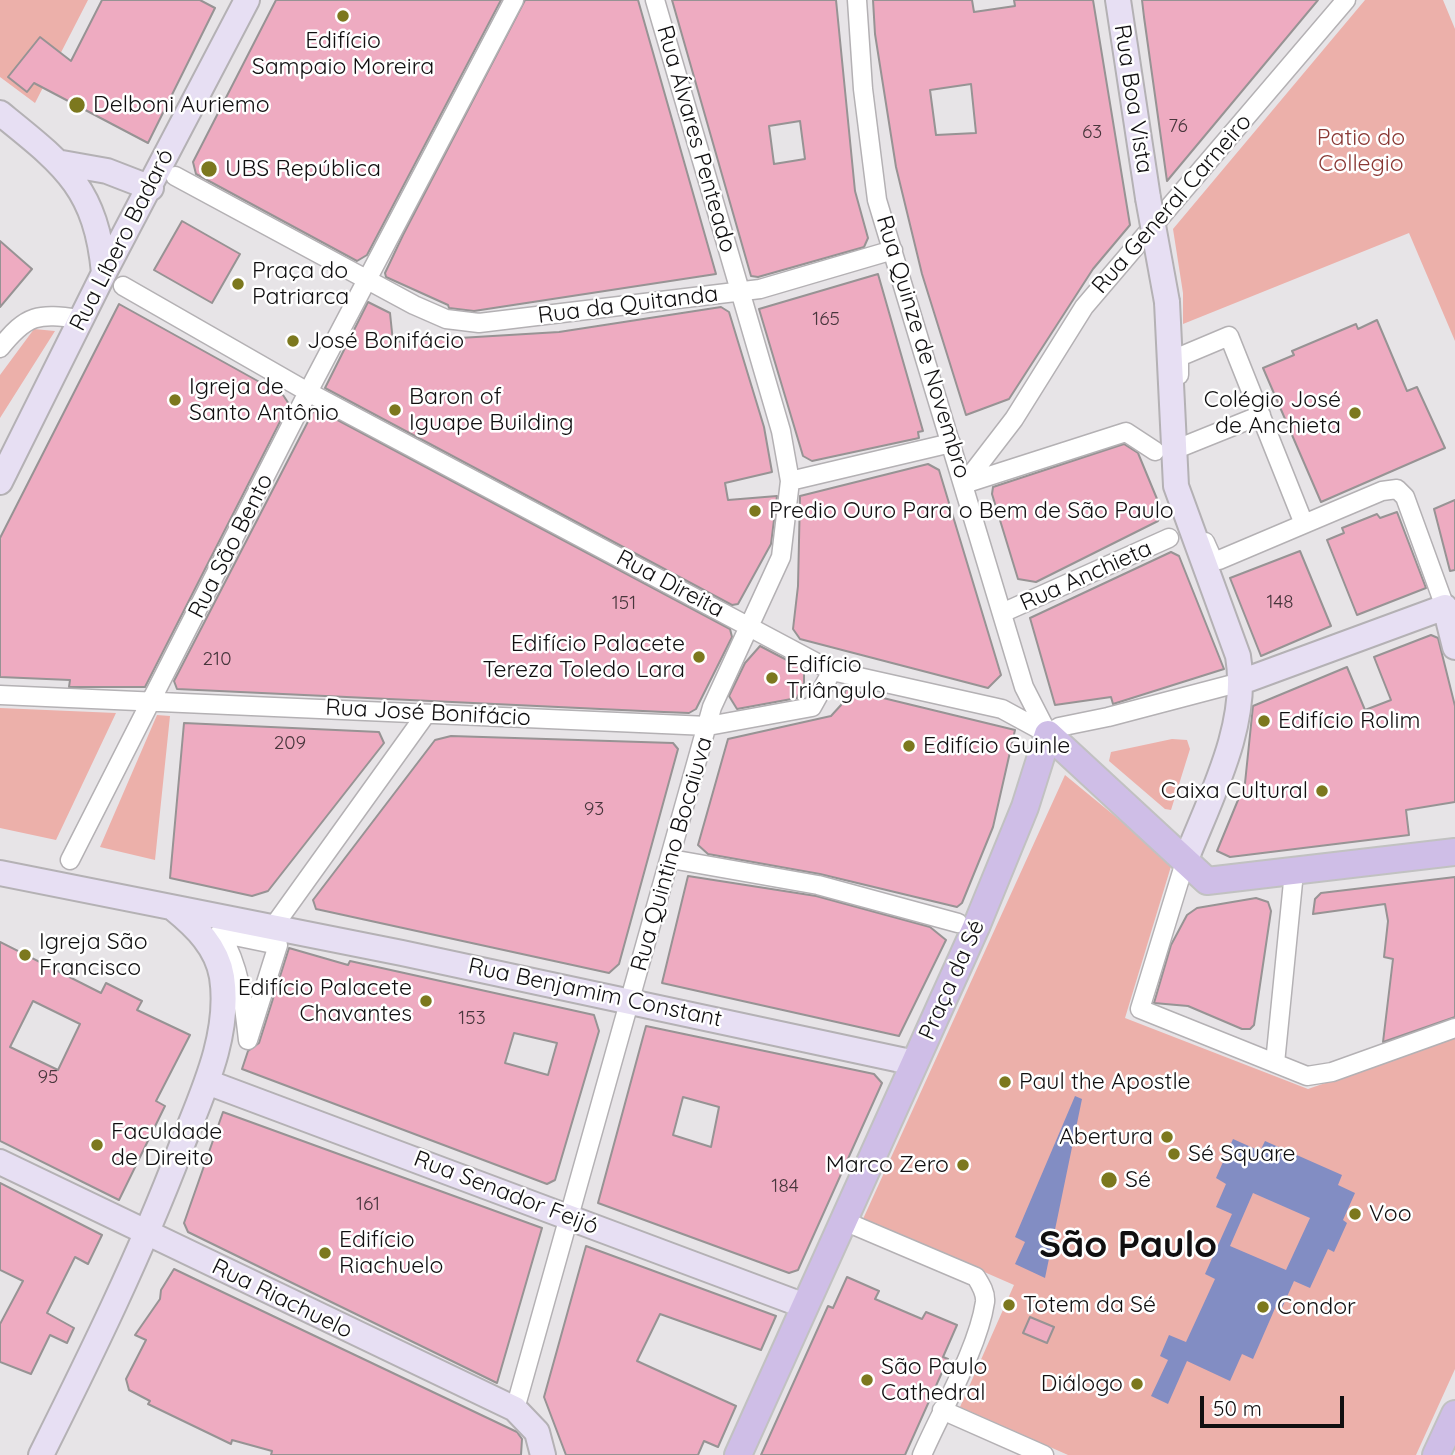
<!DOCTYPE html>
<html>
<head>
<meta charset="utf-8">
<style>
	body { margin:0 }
	#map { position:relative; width:1455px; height:1455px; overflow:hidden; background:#e7e4e7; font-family:Quicksand,sans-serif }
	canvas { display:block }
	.scale { position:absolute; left:1200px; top:1396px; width:144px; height:32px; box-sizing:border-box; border:4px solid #100f10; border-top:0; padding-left:9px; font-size:21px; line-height:24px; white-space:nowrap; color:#100f10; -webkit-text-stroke:5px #fff; paint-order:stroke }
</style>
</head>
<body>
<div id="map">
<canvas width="1455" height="1455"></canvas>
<div class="scale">50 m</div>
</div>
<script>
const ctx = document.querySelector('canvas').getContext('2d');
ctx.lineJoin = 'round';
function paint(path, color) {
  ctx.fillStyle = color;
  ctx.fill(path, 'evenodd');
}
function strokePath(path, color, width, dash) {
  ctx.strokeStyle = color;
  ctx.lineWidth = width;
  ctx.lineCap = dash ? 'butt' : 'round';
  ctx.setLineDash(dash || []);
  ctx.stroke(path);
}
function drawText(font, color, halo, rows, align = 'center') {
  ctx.font = font + ' Quicksand,sans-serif';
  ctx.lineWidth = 5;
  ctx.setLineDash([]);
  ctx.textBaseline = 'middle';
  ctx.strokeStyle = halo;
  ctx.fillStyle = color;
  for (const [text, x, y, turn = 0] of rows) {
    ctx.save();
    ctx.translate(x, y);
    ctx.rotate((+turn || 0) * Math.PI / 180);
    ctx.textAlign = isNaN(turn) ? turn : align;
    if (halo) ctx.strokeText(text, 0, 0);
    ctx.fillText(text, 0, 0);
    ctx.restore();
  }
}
paint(new Path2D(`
	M 0,0 L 88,0 L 35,103 L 0,77 Z
	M 1365,0 L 1443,0 L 1455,29 L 1455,341 L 1409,233 L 1183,324 L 1183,293 L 1173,229 Z
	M 34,329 L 55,331 L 0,418 L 0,375 Z
	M 0,708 L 116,713 L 56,840 L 0,828 Z
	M 157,715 L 170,716 L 155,860 L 100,847 Z
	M 1172,739 L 1187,740 L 1190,749 L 1171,810 L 1165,809 L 1109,761 L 1111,752 Z
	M 1065,775 L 1172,863 L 1125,1018 L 1308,1089 L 1455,1038 L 1455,1369 L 1416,1455 L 1068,1455 L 960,1407 L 1014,1285 L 863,1219 Z`), '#ecb0aa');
paint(new Path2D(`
	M 1075,1096 L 1082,1099 L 1045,1278 L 1015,1264 L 1025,1242 L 1015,1237 Z
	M 1233,1139 L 1260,1151 L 1265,1141 L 1342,1175 L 1338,1185 L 1355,1193 L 1343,1220 L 1347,1223 L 1334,1252 L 1328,1249 L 1310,1288 L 1294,1281 L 1282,1308 L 1276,1306 L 1253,1359 L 1242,1354 L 1230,1381 L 1187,1361 L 1168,1404 L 1151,1396 L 1168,1360 L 1160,1356 L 1169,1335 L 1186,1342 L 1215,1279 L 1205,1274 L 1232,1214 L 1216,1207 L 1226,1184 L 1216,1178 ZM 1253,1193 L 1310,1218 L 1286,1270 L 1230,1246 Z`), '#828dc3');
const building = new Path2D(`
	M 102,0 L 200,0 L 215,8 L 148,143 L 34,83 L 27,92 L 8,77 L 40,37 L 71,61 Z
	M 276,0 L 501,0 L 367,255 L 357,261 L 196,174 L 193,162 Z
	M 525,0 L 638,0 L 716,274 L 474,311 L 449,308 L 448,305 L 386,277 L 385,273 L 403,235 Z
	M 672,0 L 836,0 L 855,191 L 868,238 L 864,247 L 758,277 L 751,276 ZM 800,121 L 805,159 L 774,164 L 769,126 Z
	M 873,0 L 972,0 L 974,12 L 1015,6 L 1014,0 L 1093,0 L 1130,225 L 1093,269 L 1009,399 L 966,415 L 922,274 L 896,167 L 875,34 ZM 971,84 L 976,133 L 936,135 L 930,90 Z
	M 1142,0 L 1318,0 L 1167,181 L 1144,17 Z
	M 182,221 L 240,254 L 212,303 L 154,270 Z
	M 0,241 L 32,269 L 0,307 Z
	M 878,274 L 923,431 L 918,432 L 919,438 L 812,461 L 803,456 L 759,309 Z
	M 368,302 L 390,313 L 393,342 L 559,332 L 721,307 L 729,312 L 764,427 L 772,472 L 725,483 L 728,500 L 777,496 L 771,544 L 738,604 L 732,605 L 325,388 Z
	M 119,304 L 283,395 L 289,404 L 145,687 L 69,687 L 70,680 L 0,677 L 0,538 Z
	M 1377,320 L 1407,391 L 1417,387 L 1445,448 L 1321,502 L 1263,368 L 1294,355 L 1292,351 L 1356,324 L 1358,329 Z
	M 315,408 L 730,629 L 732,637 L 696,709 L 689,713 L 664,712 L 177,689 L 174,681 Z
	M 1124,444 L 1138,453 L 1162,511 L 1158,521 L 1036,582 L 1018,579 L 992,494 L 993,487 Z
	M 928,464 L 939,470 L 1001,675 L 988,688 L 800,639 L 793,629 L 798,586 L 800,496 Z
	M 1455,500 L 1455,570 L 1450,571 L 1434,509 Z
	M 1397,512 L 1426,588 L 1357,615 L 1327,540 L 1344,533 L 1342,528 L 1377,514 L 1380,518 Z
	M 1300,551 L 1331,626 L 1261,656 L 1230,578 Z
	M 1171,552 L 1179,556 L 1224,669 L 1113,704 L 1111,697 L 1055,705 L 1030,618 Z
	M 1431,635 L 1438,638 L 1455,706 L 1455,802 L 1406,810 L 1409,835 L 1230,857 L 1217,851 L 1245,783 L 1253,706 L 1347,667 L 1365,710 L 1391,700 L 1374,657 Z
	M 760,646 L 804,669 L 804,683 L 797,698 L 737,709 L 729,696 L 745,663 Z
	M 846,689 L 1015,730 L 993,827 L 962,903 L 957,907 L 820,874 L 708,854 L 698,845 L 728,739 L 831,716 L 841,705 Z
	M 184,723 L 379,732 L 384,743 L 268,891 L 252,896 L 170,878 Z
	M 451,736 L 673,743 L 678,749 L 619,964 L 609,973 L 316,909 L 313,900 L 435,740 Z
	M 688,876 L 816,896 L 930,927 L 946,940 L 899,1036 L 662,983 Z
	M 1455,877 L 1455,1017 L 1383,1042 L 1393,959 L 1384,957 L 1388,921 L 1385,904 L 1313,914 L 1315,899 L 1321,893 Z
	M 1256,898 L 1268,902 L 1271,911 L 1254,1025 L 1250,1029 L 1242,1029 L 1188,1006 L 1154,1003 L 1171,945 L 1187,915 L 1197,908 Z
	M 0,942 L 101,993 L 106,983 L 142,1001 L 137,1010 L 190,1035 L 156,1101 L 165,1106 L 119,1200 L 0,1141 ZM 33,1001 L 80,1024 L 58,1070 L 10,1047 Z
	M 289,948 L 348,965 L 350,961 L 594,1015 L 599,1031 L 555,1180 L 547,1184 L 242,1069 L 248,1051 L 259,1043 ZM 514,1033 L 557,1043 L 548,1075 L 505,1063 Z
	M 646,1026 L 874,1074 L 882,1083 L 798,1270 L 789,1273 L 598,1203 ZM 683,1097 L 719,1107 L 711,1147 L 673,1135 Z
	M 223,1112 L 542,1228 L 497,1383 L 188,1232 L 184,1223 Z
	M 0,1183 L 102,1235 L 88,1264 L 75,1257 L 47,1313 L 74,1328 L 67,1343 L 50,1335 L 31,1374 L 0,1362 L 0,1324 L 23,1281 L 0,1270 Z
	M 586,1246 L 776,1316 L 761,1350 L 660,1314 L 637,1361 L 736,1406 L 718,1447 L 704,1441 L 698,1455 L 566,1455 L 544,1397 Z
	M 174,1269 L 517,1432 L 522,1439 L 521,1455 L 271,1455 L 272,1451 L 232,1440 L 231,1444 L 148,1404 L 150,1401 L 129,1390 L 126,1379 L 146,1340 L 135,1335 L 160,1299 L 161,1290 Z
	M 847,1277 L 879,1291 L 875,1299 L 922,1319 L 926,1312 L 957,1325 L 943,1357 L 948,1359 L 905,1455 L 761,1455 L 828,1306 L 833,1308 Z
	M 1030,1317 L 1054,1327 L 1047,1343 L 1023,1333 Z`);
paint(building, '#eeabc1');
strokePath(building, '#979394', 2);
const street = new Path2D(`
	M 857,0 L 863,89 L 877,200 L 1024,687 L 1048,734
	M 175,176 L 414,305 L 446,319 L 479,323 L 760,289 L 893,250
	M 123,286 L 308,392 L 832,671 L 1002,709 L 1048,734
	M 0,348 C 27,314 38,313 80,319
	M 1179,375 L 1179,357 L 1229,336 L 1304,524
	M 1184,446 L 1261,415
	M 790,481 L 951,443
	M 964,484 L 1014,419 L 1084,307 L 1346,0
	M 964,484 L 1126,432 L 1155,451
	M 1205,542 L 1213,560 L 1219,560 L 1382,491 L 1397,489 L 1405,497 L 1445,607
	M 1002,613 L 1169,538
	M 0,695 L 708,726 L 812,707 L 832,671
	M 1048,734 L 1059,727 L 1108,717 L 1241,682
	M 671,859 L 818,885 L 958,923
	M 70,860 L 308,392 L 514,0
	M 1185,862 L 1140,1009 L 1307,1076 L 1332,1072 L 1455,1028
	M 273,927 L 426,714
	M 220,933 L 278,945 L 248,1040 C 244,1003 240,966 220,933 Z
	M 1275,1063 L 1294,872
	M 844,1221 L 976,1277 C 981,1285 986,1293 985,1302 C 978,1349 941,1411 922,1455
	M 515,1409 L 712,707 L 781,557 L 790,481 L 781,431 L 655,0
	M 942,1410 L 1044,1455`);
const secondary = new Path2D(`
	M 1118,0 L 1148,198
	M 0,113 C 63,164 96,187 104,273
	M 62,163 L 107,171 L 151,188
	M 1167,302 L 1176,486 L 1238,656 C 1250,725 1209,800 1185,862
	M 0,482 L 104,273 L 247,0
	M 1241,682 L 1445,607 L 1455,647
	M 0,873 L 402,953 L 915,1063
	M 207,1082 L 805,1306
	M 0,1162 L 515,1409 L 537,1432 L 543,1455
	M 41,1455 C 91,1355 140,1255 180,1150 C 201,1096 231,1036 222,977 C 217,947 196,927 174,909`);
const primary = new Path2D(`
	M 738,1455 L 976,927 L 1025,807 L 1048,734 L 1207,881 L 1455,852
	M 1436,1455 L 1455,1414`);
strokePath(street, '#b4b1b4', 21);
strokePath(secondary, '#b4b1b4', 28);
strokePath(primary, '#c1c1c1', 30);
strokePath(street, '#fff', 18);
strokePath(secondary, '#e7dff3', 24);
strokePath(primary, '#cfbee7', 26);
const secondaryBridge = new Path2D(`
	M 1148,198 L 1167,302`);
strokePath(secondaryBridge, '#b4b1b4', 28, []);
strokePath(secondaryBridge, '#e7dff3', 24);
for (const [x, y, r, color] of [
	[343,16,7,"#7c781e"],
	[77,105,9,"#7c781e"],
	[209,169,9,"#7c781e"],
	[238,284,7,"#7c781e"],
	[293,341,7,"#7c781e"],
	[175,400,7,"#7c781e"],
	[395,410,7,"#7c781e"],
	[1355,413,7,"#7c781e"],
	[755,511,7,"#7c781e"],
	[699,657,7,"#7c781e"],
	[772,678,7,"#7c781e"],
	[1264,721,7,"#7c781e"],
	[909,746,7,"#7c781e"],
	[1322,791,7,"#7c781e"],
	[25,955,7,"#7c781e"],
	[426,1001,7,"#7c781e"],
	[1005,1082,7,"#7c781e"],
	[1167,1137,7,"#7c781e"],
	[97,1145,7,"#7c781e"],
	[1174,1154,7,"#7c781e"],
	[963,1165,7,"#7c781e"],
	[1109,1180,9,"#7c781e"],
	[1355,1214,7,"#7c781e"],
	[325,1253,7,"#7c781e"],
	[1009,1305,7,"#7c781e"],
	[1263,1307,7,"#7c781e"],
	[867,1380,7,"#7c781e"],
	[1137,1384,7,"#7c781e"]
]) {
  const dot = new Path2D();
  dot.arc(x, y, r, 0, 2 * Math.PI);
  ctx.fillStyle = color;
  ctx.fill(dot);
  strokePath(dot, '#fff', 2.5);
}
drawText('19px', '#48363c', null, [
	["76",1178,126],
	["63",1092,132],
	["165",826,319],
	["148",1280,602],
	["151",624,603],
	["210",217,659],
	["209",290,743],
	["93",594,809],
	["153",472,1018],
	["95",48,1077],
	["184",785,1186],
	["161",368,1204]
]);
drawText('23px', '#100f10', '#fff', [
	["Edifício",343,41,"center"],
	["Sampaio Moreira",343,67,"center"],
	["Delboni Auriemo",93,105],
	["UBS República",225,169],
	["Praça do",252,271],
	["Patriarca",252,297],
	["José Bonifácio",307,341],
	["Igreja de",189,387],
	["Santo Antônio",189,413],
	["Baron of",409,397],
	["Iguape Building",409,423],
	["Colégio José",1341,400,"right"],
	["de Anchieta",1341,426,"right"],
	["Predio Ouro Para o Bem de São Paulo",769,511],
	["Edifício Palacete",685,644,"right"],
	["Tereza Toledo Lara",685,670,"right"],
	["Edifício",786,665],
	["Triângulo",786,691],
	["Edifício Rolim",1278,721],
	["Edifício Guinle",923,746],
	["Caixa Cultural",1308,791,"right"],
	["Igreja São",39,942],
	["Francisco",39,968],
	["Edifício Palacete",412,988,"right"],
	["Chavantes",412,1014,"right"],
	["Paul the Apostle",1019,1082],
	["Faculdade",111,1132],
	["de Direito",111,1158],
	["Abertura",1153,1137,"right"],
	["Sé Square",1188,1154],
	["Marco Zero",949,1165,"right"],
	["Sé",1125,1180],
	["Voo",1369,1214],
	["Edifício",339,1240],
	["Riachuelo",339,1266],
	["Totem da Sé",1023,1305],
	["Condor",1277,1307],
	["São Paulo",881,1367],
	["Cathedral",881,1393],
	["Diálogo",1123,1384,"right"]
], 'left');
drawText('23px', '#100f10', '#fff', [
	["Rua Boa Vista",1133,99,81],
	["Rua Álvares Penteado",696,139,74],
	["Rua General Carneiro",1172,204,-49],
	["Rua Líbero Badaró",122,240,-63],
	["Rua da Quitanda",628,305,-7],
	["Rua Quinze de Novembro",923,347,73],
	["Rua São Bento",231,546,-63],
	["Rua Anchieta",1086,576,-24],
	["Rua Direita",670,584,28],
	["Rua José Bonifácio",428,713,3],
	["Rua Quintino Bocaiuva",672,854,-74],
	["Praça da Sé",952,980,-66],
	["Rua Benjamim Constant",595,993,12],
	["Rua Senador Feijó",506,1193,21],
	["Rua Riachuelo",282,1299,26]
]);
drawText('23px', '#893834', '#fff', [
	["Patio do",1361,138],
	["Collegio",1361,164]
]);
drawText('bold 37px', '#100f10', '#fff', [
	["São Paulo",1128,1246]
]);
</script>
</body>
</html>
